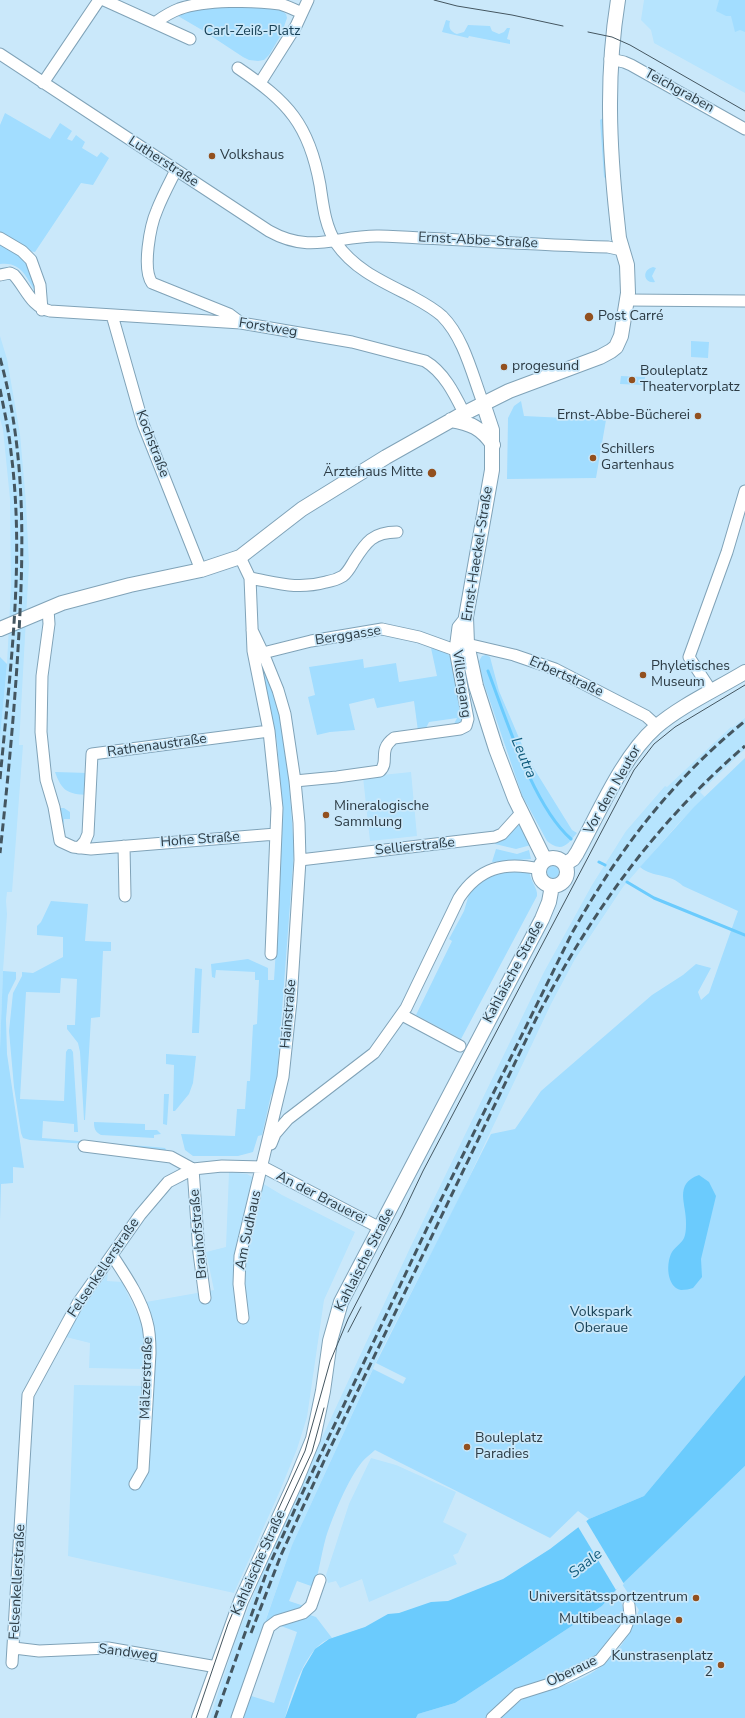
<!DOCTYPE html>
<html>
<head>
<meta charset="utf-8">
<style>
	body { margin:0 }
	canvas { display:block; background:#cae8fa }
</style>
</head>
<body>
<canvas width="745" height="1718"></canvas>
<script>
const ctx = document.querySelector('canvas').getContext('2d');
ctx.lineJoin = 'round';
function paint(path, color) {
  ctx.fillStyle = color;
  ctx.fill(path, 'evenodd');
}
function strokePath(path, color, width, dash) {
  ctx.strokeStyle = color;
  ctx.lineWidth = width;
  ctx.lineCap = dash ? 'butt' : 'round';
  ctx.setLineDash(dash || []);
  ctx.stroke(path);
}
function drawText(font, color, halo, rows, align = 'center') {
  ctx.font = font + ' "Nunito Sans",sans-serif';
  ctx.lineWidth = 3.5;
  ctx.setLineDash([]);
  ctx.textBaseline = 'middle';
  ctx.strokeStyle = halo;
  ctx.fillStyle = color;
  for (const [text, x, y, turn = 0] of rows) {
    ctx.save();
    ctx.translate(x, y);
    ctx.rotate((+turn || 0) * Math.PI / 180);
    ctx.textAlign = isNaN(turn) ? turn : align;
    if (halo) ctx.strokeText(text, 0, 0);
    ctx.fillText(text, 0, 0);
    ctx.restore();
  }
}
paint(new Path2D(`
	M 644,0 L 745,0 L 745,93 L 654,43 L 651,30 L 641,20 Z
	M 0,336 L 7,359 L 20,434 L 26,503 L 29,564 L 19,745 L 23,745 L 12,892 L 7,892 L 6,901 L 7,914 L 3,971 L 0,1049 L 0,738 L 7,664 L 11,586 L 10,499 L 3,429 L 0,419 Z
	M 745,718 L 745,749 L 700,792 L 705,797 L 677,825 L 623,887 L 575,959 L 551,1004 L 454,1209 L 381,1351 L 292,1545 L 231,1718 L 210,1718 L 236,1639 L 279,1530 L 410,1248 L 544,972 L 592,885 L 626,831 L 665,786 L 667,787 L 731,727 L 732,728 Z
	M 411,772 L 417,836 L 370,841 L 363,777 Z
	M 229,1172 L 247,1174 L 282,1195 L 355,1232 L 324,1300 L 307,1417 L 297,1449 L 279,1493 L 234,1593 L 68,1556 L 74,1385 L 154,1386 L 156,1353 L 155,1335 L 153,1320 L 146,1302 L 214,1290 L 206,1252 L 226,1247 Z
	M 108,1273 L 107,1281 L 122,1282 L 141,1322 L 147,1347 L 145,1369 L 89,1368 L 90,1343 L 66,1337 L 85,1304 Z
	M 371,1458 L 396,1465 L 456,1492 L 443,1522 L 467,1534 L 458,1553 L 453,1555 L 457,1564 L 369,1602 L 362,1579 L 340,1588 L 336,1581 L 328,1583 L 326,1575 L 349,1504 Z`), '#b6e4fe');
paint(new Path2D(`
	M 719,0 L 745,0 L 745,32 L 740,30 L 735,32 L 731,16 L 726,16 L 716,11 Z
	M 234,5 L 277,7 L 286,14 L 287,18 L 281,35 L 269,55 L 264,60 L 258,61 L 249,60 L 243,57 L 202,30 L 178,16 L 180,13 Z
	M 446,20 L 450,21 C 448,28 451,32 457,34 L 464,32 L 468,25 L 490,26 L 492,31 L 499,34 L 504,32 L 507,28 L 510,28 L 507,39 L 510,40 L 510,44 L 469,36 L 468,38 L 442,32 Z
	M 5,113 L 50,139 L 60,123 L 72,131 L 67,139 L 72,141 L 76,135 L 85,142 L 82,148 L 97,157 L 101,152 L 109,158 L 93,185 L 81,183 L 35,252 L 29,251 L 0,232 L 0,125 Z
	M 603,118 L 606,179 L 604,177 L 600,120 Z
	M 0,242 L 21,255 L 29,267 L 38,296 C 27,280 23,261 0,264 Z
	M 653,267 L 656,268 L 652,276 L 655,282 C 644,284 641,270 653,267 Z
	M 691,341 L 709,342 L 708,358 L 691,357 Z
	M 621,376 L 645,377 L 644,385 L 620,384 Z
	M 521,401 L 524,416 L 606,420 L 596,478 L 507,479 L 508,418 L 514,406 Z
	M 431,648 C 440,650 447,651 452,659 L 465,720 L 461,725 L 453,726 L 457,718 L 429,722 L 425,730 L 418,731 L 414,701 L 377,708 L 374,698 L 349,704 L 355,730 L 330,732 L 317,735 L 308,697 L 315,695 L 309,667 L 363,659 L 364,668 L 396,663 L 399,682 L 437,676 Z
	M 256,652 L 267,675 L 283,728 L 289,781 L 294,851 L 276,1090 L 271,1095 L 262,1135 L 258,1136 L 253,1152 L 238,1156 L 193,1156 L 185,1150 L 181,1134 L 235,1136 L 237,1109 L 245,1109 L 247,1081 L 250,1081 L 253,1025 L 257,1024 L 259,980 L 255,980 L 255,972 L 216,970 L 215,978 L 212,977 L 211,964 L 248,959 L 268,968 L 268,980 L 274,980 L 279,903 L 282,802 L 277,742 L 269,701 Z
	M 486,655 L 490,657 L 499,691 L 528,759 L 572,830 L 577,833 C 567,845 562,853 547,841 L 522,795 L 480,672 L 479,661 L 482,656 Z
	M 0,657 L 7,664 L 0,738 Z
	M 745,758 L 745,1375 L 644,1496 L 589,1519 L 578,1511 L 550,1538 L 375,1450 C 371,1454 365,1458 362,1462 C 348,1479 333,1516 326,1537 C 321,1555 319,1573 313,1591 L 309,1592 L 311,1586 L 297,1581 L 289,1601 L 304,1606 L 306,1601 L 307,1603 L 306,1607 L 263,1628 L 292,1545 L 373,1369 L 403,1384 L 406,1378 L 376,1363 L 491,1134 L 515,1129 L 541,1091 L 652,995 L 683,975 L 696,964 L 711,968 L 698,992 L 701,1000 L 709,993 L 738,911 L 683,886 C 670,873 653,878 640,867 L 694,807 Z
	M 55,772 L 89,773 L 88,795 C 67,794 62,791 55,772 Z
	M 59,808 L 64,808 L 70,812 L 70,819 L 64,819 L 64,825 Z
	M 518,825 L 521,827 L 531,845 L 516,849 L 495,844 L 495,842 L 506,838 L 515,826 Z
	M 496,849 L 517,854 L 529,850 L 531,859 L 492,862 Z
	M547 872a6 6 0 1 1 12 0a6 6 0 1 1-12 0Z
	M 529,870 C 530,881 538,888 537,896 L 461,1039 L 416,1015 L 452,941 L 449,939 L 464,911 L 470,891 L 478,880 L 502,872 Z
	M 51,901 L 88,904 L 85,941 L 111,942 L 111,951 L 103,951 L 100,1017 L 91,1018 L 85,1120 L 84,1120 L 80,1052 L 78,1043 L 67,1029 L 67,1025 L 75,1025 L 77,979 L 61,978 L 60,993 L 26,992 L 20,1099 L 64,1101 L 66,1052 L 68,1049 L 71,1049 L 73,1052 L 78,1132 L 74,1132 L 74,1124 L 43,1121 L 42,1138 L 155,1147 L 165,1148 L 169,1154 L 101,1145 L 30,1140 L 23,1138 L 21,1133 L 14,1087 L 9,1031 L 13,993 L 22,976 L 22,972 L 33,973 L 63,957 L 63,937 L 37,935 L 37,926 L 41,922 Z
	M 195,968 L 202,969 L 199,1033 L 192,1033 Z
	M 3,971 L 16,972 L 16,979 L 8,995 L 6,1019 L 7,1054 L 24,1168 L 13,1167 L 13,1183 L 1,1184 L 0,1221 L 0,1049 Z
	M 166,1054 L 196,1056 L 193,1083 L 189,1094 L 175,1111 L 173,1111 L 174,1065 L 166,1064 Z
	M 164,1094 L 169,1094 L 167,1125 L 163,1124 Z
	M 94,1122 L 145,1124 L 145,1130 L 157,1130 L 161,1134 L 154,1135 L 154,1138 L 101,1135 C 95,1132 94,1128 94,1122 Z
	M 745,1466 L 745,1718 L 501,1718 C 509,1710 517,1702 527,1697 C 540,1690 557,1688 571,1683 C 607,1669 626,1646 639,1610 L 622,1584 Z
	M 615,1591 L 621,1601 L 626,1619 L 623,1627 L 598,1657 L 554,1679 L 487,1718 L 416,1718 L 418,1714 L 455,1703 L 602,1606 Z
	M 310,1615 L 316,1617 L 332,1638 C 306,1644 291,1695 285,1718 L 241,1718 L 248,1695 L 274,1703 L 297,1632 L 281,1626 Z`), '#a2ddff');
paint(new Path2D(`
	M 699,1175 L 709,1182 L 716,1196 L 701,1259 L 702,1277 L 693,1288 C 690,1289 685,1290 681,1290 C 666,1287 666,1262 672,1252 C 675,1247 682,1243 684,1238 C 686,1234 686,1227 686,1223 C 687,1205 673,1184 699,1175 Z
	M 745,1375 L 745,1466 L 615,1591 L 602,1606 L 455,1703 L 418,1714 L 416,1718 L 285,1718 L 303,1669 L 315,1649 L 329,1639 L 365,1627 L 388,1614 L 399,1613 L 431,1602 L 448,1601 L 503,1579 L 550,1549 L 589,1519 L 644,1496 Z`), '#6bcbfd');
paint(new Path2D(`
	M 585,1519 L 624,1584 L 616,1590 L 577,1525 Z`), '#cae8fa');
strokePath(new Path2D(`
	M 488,671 C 506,718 533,806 571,839
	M 599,862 L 605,865
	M 627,882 L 654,898 L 745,935`), '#6bcbfd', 3);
const minor = new Path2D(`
	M 104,0 L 190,39
	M 156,22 C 163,17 171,12 179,9 C 205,0 253,0 280,4 C 287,6 295,10 302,13
	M 0,54 L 269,231 C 312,255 337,235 379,236 C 456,239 532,245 608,247 L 622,250
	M 610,59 L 624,62 L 631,65 L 745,129
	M 238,68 C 288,102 309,124 320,185 C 323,205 325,226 336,243 C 354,269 381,281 409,295 C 420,301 432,307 442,316 C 464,338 472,374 483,403
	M 43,83 L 99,0
	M 260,83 L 296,26 L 308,0
	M 176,170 C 169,184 162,197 157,210 C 150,226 142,269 152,283 L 229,314 L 241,323
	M 0,238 L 22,251 L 31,260 L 40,285 L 42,310
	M 0,275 L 10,273 L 14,275 C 26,288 31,307 50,311 L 241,323 L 352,342 L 425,361 C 444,372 455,395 464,413
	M 627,300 L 745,301
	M 112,315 L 143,424 L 201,570
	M 240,557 L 250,578 L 253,651 L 269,731 L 277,808 L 271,954
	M 250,578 C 278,583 297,590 326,582 C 332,581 338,579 343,576 C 348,572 351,566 354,561 C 366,542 373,532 397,532
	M 48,609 L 49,624 L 42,676 L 41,732 L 46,780 L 54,807 L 60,841 L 73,847 L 91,849 L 276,834
	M 467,644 L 514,655 L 555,669 L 646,716 L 657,726
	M 263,653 L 311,641 L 382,629 L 419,637 L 455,650
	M 712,692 L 689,657 L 727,552 L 745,491
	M 295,781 L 337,777 L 380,771 C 390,762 377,750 394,738 L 460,729 L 466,726 L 468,719 L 455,650 L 458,627 L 466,617
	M 124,846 L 125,896
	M 79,848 L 85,841 L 88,834 L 92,754 L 269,731
	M 300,860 L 495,837 L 502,834 L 521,813
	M 402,1015 L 460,1046
	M 271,1144 L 275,1134 L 288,1119 L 374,1053 L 406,1008 L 459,898 C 479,868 504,861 539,869
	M 84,1146 L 171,1157 L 193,1169 L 199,1253 L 205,1298
	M 112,1255 C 125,1275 141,1298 147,1322 C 150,1332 150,1343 150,1353 L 143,1470 L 135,1484
	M 243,1318 L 239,1284 L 240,1256 L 283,1077 L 291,1001 L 300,860 L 299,823 L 295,781 L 285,714 L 278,690 L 263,653 L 252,630
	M 14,1648 L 39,1651 L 108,1648 L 217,1667
	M 12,1663 L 28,1395 L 78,1303 L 140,1215 L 168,1182 L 193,1169 L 222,1166 L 263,1167 L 380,1228
	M 237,1718 L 269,1627 L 277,1621 L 303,1613 L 311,1606 L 320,1580
	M 492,1718 L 518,1694 L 556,1682 L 600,1660 L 625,1629 L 630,1616 L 629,1605`);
const major = new Path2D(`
	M 483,403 L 492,430 L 492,470 L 466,617 L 467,644 L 476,686 L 496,749 L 515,799 L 545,860
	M 451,420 C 470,423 482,428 493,445
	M 0,629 L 62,603 L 130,585 L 201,570 L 240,557 L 302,509 L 386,457 L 457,417 L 509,391 L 600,357 L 611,351 L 616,347 L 621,336 L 628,293 L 627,265 L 619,238 L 617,219 C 609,145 606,74 618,0
	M539 872a14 14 0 1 1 28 0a14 14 0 1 1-28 0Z
	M 565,864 L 573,859 L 577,853 C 599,813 622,757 656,727 C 680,706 717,689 745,672
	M 199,1718 L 241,1601 L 295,1483 L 313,1439 L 323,1391 L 330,1341 L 341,1302 L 542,919 L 549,902 L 552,886`);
strokePath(minor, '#80a3b8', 13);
strokePath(major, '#80a3b8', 16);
strokePath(minor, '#fff', 11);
strokePath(major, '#fff', 14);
strokePath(new Path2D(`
	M 434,0 L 457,6 L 512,15 L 563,26
	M 588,32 L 612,37 L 630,45 L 745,111
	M 348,1332 L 361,1307
	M 252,1581 L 312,1452 L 324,1408
	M 196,1718 L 228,1624 L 252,1567 L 305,1451 L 330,1362 L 348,1319 L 402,1215 L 423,1171 L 634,770 L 654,744 L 675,727 L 745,685`), '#445660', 1);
strokePath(new Path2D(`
	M 0,358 C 25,448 24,540 19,632 C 15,706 8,779 0,853
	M 0,389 C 4,410 9,431 11,452 C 25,560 10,671 0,779
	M 251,1633 L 281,1555 L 324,1461 L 536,1019 C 590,914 655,823 745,746
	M 215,1718 L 268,1568 L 301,1496 L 429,1224 L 572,933 C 619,850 670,782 745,721`), '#445660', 3, [8, 4]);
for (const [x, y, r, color] of [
	[212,156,4,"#92501f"],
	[589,317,5,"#92501f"],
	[504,367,4,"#92501f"],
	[632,380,4,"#92501f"],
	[698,416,4,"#92501f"],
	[593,458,4,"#92501f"],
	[432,473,5,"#92501f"],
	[643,675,4,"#92501f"],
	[326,815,4,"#92501f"],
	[467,1447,4,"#92501f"],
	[696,1598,4,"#92501f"],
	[679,1620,4,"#92501f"],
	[721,1665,4,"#92501f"]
]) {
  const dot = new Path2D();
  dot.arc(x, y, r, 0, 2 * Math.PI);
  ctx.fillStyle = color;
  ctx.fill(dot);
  strokePath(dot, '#cae8fa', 1.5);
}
drawText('14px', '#163f54', '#cae8fa', [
	["Carl-Zeiß-Platz",252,32],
	["Volkspark",601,1313],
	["Oberaue",601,1329]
]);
drawText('14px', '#2c3b44', '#cae8fa', [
	["Teichgraben",679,91,29],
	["Lutherstraße",163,162,33],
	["Ernst-Abbe-Straße",478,241,3],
	["Forstweg",268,328,9],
	["Kochstraße",152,444,69],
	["Ernst-Haeckel-Straße",478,554,-81],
	["Berggasse",348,636,-9],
	["Erbertstraße",566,677,24],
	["Villengang",461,684,82],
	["Rathenaustraße",157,746,-8],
	["Vor dem Neutor",613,790,-60],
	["Hohe Straße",200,840,-4],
	["Sellierstraße",415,847,-6],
	["Kahlaische Straße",514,972,-62],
	["Hainstraße",289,1014,-85],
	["An der Brauerei",321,1198,27],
	["Am Sudhaus",249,1230,-78],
	["Brauhofstraße",199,1234,-95],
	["Kahlaische Straße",365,1260,-63],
	["Felsenkellerstraße",104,1268,-56],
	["Mälzerstraße",147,1378,-88],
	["Kahlaische Straße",259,1563,-66],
	["Felsenkellerstraße",18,1582,-87],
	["Sandweg",128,1653,7],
	["Oberaue",572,1672,-26]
]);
drawText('14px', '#2c3b44', '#cae8fa', [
	["Volkshaus",220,156],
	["Post Carré",598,317],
	["progesund",512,367],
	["Bouleplatz",640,372],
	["Theatervorplatz",640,388],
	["Ernst-Abbe-Bücherei",690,416,"right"],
	["Schillers",601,450],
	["Gartenhaus",601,466],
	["Ärztehaus Mitte",423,473,"right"],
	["Phyletisches",651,667],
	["Museum",651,683],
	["Mineralogische",334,807],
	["Sammlung",334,823],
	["Bouleplatz",475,1439],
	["Paradies",475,1455],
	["Universitätssportzentrum",688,1598,"right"],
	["Multibeachanlage",671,1620,"right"],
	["Kunstrasenplatz",713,1657,"right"],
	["2",713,1673,"right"]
], 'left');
drawText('italic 15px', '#0f5b7c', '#cae8fa', [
	["Leutra",523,758,67],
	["Saale",586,1564,-38]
]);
</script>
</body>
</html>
